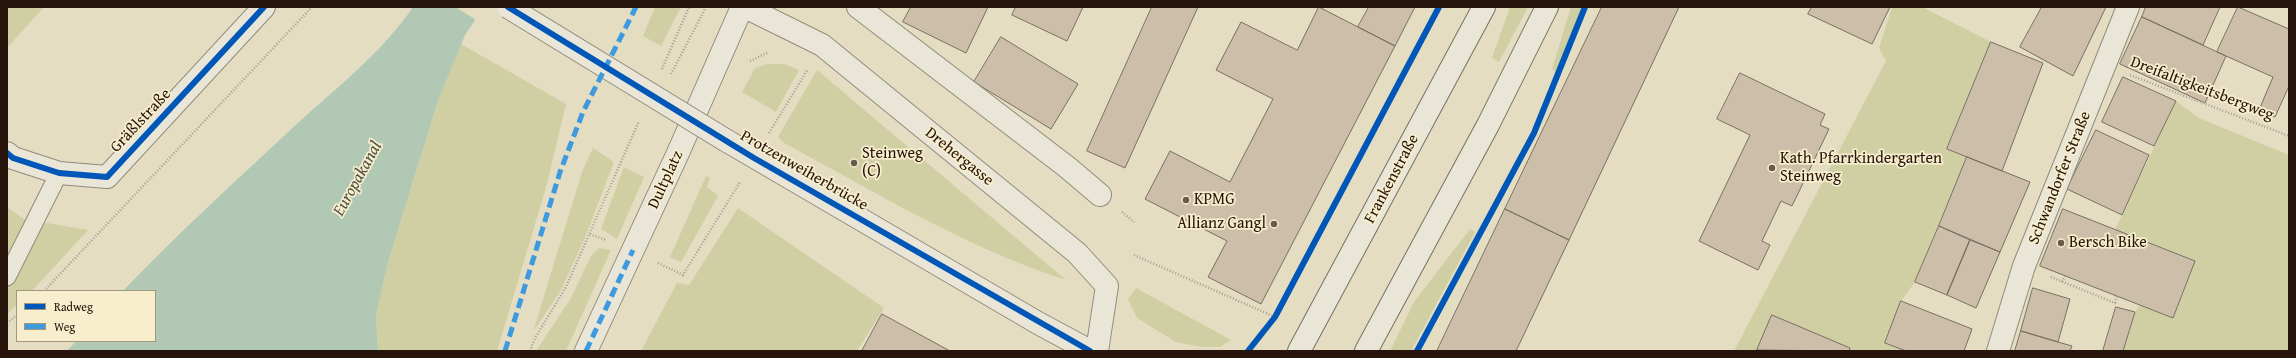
<!DOCTYPE html>
<html>
<head>
<meta charset="utf-8">
<style>
	body { margin:0 }
	#map { position:relative; width:2296px; height:358px; overflow:hidden; background:#e4ddc2; font-family:"Gentium Book Plus",serif }
	canvas { display:block }
	.frame { position:absolute; inset:0; border:8px solid #27140b; pointer-events:none }
	.legend { position:absolute; left:16px; top:290px; width:140px; height:52px; box-sizing:border-box; background:#f7eece; border:1px solid #a49780; margin:0; padding:5px 7px; list-style:none; font-size:12px; color:#27140b }
	.legend li { display:flex; align-items:center; gap:8px; height:20px }
	.legend b { width:20px; border:1px solid #a49780 }
</style>
</head>
<body>
<div id="map">
<canvas width="2296" height="358"></canvas>
<div class="frame"></div>
<ul class="legend">
<li><b style="height:5px;background:#0057b8"></b>Radweg</li>
<li><b style="height:5px;background:#3d9ade"></b>Weg</li>
</ul>
</div>
<script>
const ctx = document.querySelector('canvas').getContext('2d');
ctx.lineJoin = 'round';
function paint(path, color) {
  ctx.fillStyle = color;
  ctx.fill(path, 'evenodd');
}
function strokePath(path, color, width, dash) {
  ctx.strokeStyle = color;
  ctx.lineWidth = width;
  ctx.lineCap = dash ? 'butt' : 'round';
  ctx.setLineDash(dash || []);
  ctx.stroke(path);
}
function drawText(font, color, halo, rows, align = 'center') {
  ctx.font = font + ' "Gentium Book Plus",serif';
  ctx.lineWidth = 3.5;
  ctx.setLineDash([]);
  ctx.textBaseline = 'middle';
  ctx.strokeStyle = halo;
  ctx.fillStyle = color;
  for (const [text, x, y, turn = 0] of rows) {
    ctx.save();
    ctx.translate(x, y);
    ctx.rotate((+turn || 0) * Math.PI / 180);
    ctx.textAlign = isNaN(turn) ? turn : align;
    if (halo) ctx.strokeText(text, 0, 0);
    ctx.fillText(text, 0, 0);
    ctx.restore();
  }
}
paint(new Path2D(`
	M 7,7 L 44,7 L 7,48 Z
	M 655,7 L 681,7 L 661,46 L 643,36 Z
	M 1510,7 L 1528,7 L 1499,62 L 1492,58 Z
	M 1571,7 L 1582,7 L 1557,72 L 1552,69 Z
	M 1892,7 L 1922,7 L 1991,42 L 1947,149 L 1967,157 L 1915,282 L 1901,301 L 1885,343 L 1906,351 L 1734,351 L 1886,61 L 1879,48 Z
	M 461,44 L 566,104 L 547,184 L 497,351 L 378,351 L 376,315 L 388,262 L 438,101 Z
	M 767,64 L 784,64 L 799,70 L 776,112 L 742,92 L 755,68 Z
	M 817,70 L 1066,280 C 967,248 875,192 784,143 L 778,137 Z
	M 2176,101 L 2199,118 L 2289,155 L 2288,351 L 2123,351 L 2135,312 L 2140,305 L 2173,318 L 2195,261 L 2115,230 Z
	M 593,148 L 614,162 L 586,235 L 561,290 L 533,332 L 582,172 Z
	M 624,167 L 644,177 L 617,239 L 601,229 Z
	M 706,176 L 710,178 L 707,187 L 718,196 L 681,262 L 670,257 Z
	M 7,207 L 24,219 L 88,230 L 32,291 L 17,291 L 17,305 L 7,314 Z
	M 738,208 L 884,308 L 857,351 L 641,351 L 677,283 L 689,285 Z
	M 1470,229 L 1475,232 L 1411,351 L 1390,351 L 1414,302 Z
	M 599,248 L 611,250 L 566,351 L 536,351 L 571,298 L 591,256 Z
	M 1136,288 L 1231,340 L 1220,347 L 1202,347 L 1176,342 L 1137,318 L 1128,299 Z`), '#d0cfa3');
paint(new Path2D(`
	M 413,7 L 484,7 L 465,35 L 438,101 L 388,262 L 376,315 L 378,351 L 67,351 L 76,341 L 155,341 L 155,291 L 123,291 C 179,232 240,177 300,121 C 339,86 383,51 413,7 Z`), '#b1c8b4');
paint(new Path2D(`
	M 455,7 L 486,7 L 478,21 Z`), '#e4ddc2');
const building = new Path2D(`
	M 911,7 L 988,7 L 966,53 L 903,22 Z
	M 1016,7 L 1083,7 L 1067,41 L 1012,15 Z
	M 1152,7 L 1198,7 L 1125,168 L 1087,151 Z
	M 1319,7 L 1395,46 L 1261,304 L 1208,277 L 1227,241 L 1145,199 L 1170,151 L 1230,182 L 1273,99 L 1216,70 L 1241,22 L 1297,50 Z
	M 1369,7 L 1415,7 L 1395,46 L 1358,27 Z
	M 1602,7 L 1679,7 L 1569,240 L 1505,209 Z
	M 1812,7 L 1890,7 L 1872,44 L 1808,14 Z
	M 2042,7 L 2106,7 L 2073,76 L 2020,47 Z
	M 2146,7 L 2220,7 L 2203,45 L 2142,17 Z
	M 2238,7 L 2289,29 L 2289,86 L 2275,117 L 2259,110 L 2273,77 L 2217,52 Z
	M 2142,17 L 2226,56 L 2205,103 L 2120,64 Z
	M 1001,37 L 1078,84 L 1051,129 L 974,82 Z
	M 1991,42 L 2043,63 L 2002,171 L 1947,149 Z
	M 1740,73 L 1825,114 L 1820,125 L 1829,129 L 1792,206 L 1781,201 L 1762,241 L 1770,245 L 1758,270 L 1699,241 L 1750,135 L 1717,119 Z
	M 2123,77 L 2176,101 L 2154,146 L 2102,122 Z
	M 2096,130 L 2149,155 L 2122,215 L 2067,189 Z
	M 1967,157 L 2030,182 L 2000,252 L 1939,226 Z
	M 1505,209 L 1569,240 L 1516,351 L 1437,351 Z
	M 2063,209 L 2195,261 L 2173,318 L 2040,266 Z
	M 1939,226 L 1970,240 L 1947,295 L 1915,282 Z
	M 1970,240 L 2000,252 L 1976,308 L 1947,295 Z
	M 2033,288 L 2070,299 L 2058,342 L 2021,331 Z
	M 1901,301 L 1972,329 L 1964,351 L 1906,351 L 1885,343 Z
	M 2116,307 L 2135,312 L 2123,351 L 2103,351 Z
	M 882,314 L 950,351 L 862,351 Z
	M 1772,315 L 1850,348 L 1849,351 L 1757,350 Z
	M 2021,331 L 2058,342 L 2072,346 L 2070,351 L 2015,351 Z`);
paint(building, '#cdbea9');
strokePath(building, '#777062', 1);
const lane = new Path2D(`
	M 7,277 L 59,173`);
const street = new Path2D(`
	M 745,7 L 822,45 L 1077,253 L 1107,286 L 1097,351
	M 858,7 L 1067,167 L 1100,195
	M 727,141 L 1038,323 L 1090,351
	M 7,153 L 13,158 L 59,173 L 107,177 L 264,7
	M 586,351 L 678,153 L 742,7
	M 1998,351 L 2024,266 L 2128,7`);
const secondary = new Path2D(`
	M 1299,351 L 1484,7
	M 1366,351 L 1488,125 L 1547,7`);
strokePath(lane, '#928b7b', 19);
strokePath(street, '#928b7b', 24);
strokePath(secondary, '#777062', 24);
strokePath(new Path2D(`
	M 750,61 L 769,52
	M 662,69 L 689,7
	M 671,74 L 706,7
	M 2130,75 L 2289,136
	M 769,133 L 808,69
	M 1122,212 L 1134,222
	M 590,234 L 606,240
	M 1134,255 L 1275,317
	M 658,263 L 683,275 L 740,182
	M 2051,277 L 2115,303 L 2117,296
	M 2062,282 L 2065,276
	M 44,291 L 312,7
	M 7,323 L 17,315
	M 530,351 L 535,338 L 566,287 L 639,121`), '#a39f94', 2.5, [1, 2]);
strokePath(lane, '#e9e6d7', 17);
strokePath(street, '#e9e6d7', 22);
strokePath(secondary, '#e9e6d7', 22);
const streetBridge = new Path2D(`
	M 508,7 L 727,141`);
strokePath(streetBridge, '#928b7b', 24, []);
strokePath(streetBridge, '#e9e6d7', 22);
strokePath(new Path2D(`
	M 505,351 L 560,172 L 583,112 L 636,7
	M 586,351 L 633,250`), '#3d9ade', 5, [10, 5]);
strokePath(new Path2D(`
	M 508,7 L 754,158 L 1090,351
	M 7,153 L 13,158 L 59,173 L 107,177 L 264,7
	M 1248,351 L 1275,317 L 1439,7
	M 1417,351 L 1534,133 L 1585,7`), '#0057b8', 6);
for (const [x, y, r, color] of [
	[854,163,4,"#695a4b"],
	[1772,168,4,"#695a4b"],
	[1186,200,4,"#695a4b"],
	[1274,224,4,"#695a4b"],
	[2061,243,4,"#695a4b"]
]) {
  const dot = new Path2D();
  dot.arc(x, y, r, 0, 2 * Math.PI);
  ctx.fillStyle = color;
  ctx.fill(dot);
  strokePath(dot, '#f7eece', 1.5);
}
drawText('16px', '#27140b', '#f7eece', [
	["Dreifaltigkeitsbergweg",2202,89,21],
	["Gräßlstraße",141,121,-47],
	["Drehergasse",959,157,39],
	["Protzenweiherbrücke",804,171,30],
	["Schwandorfer Straße",2060,178,-68],
	["Frankenstraße",1392,179,-62],
	["Dultplatz",666,180,-65]
]);
drawText('16px', '#27140b', '#f7eece', [
	["Steinweg",862,154],
	["(C)",862,172],
	["Kath. Pfarrkindergarten",1780,159],
	["Steinweg",1780,177],
	["KPMG",1194,200],
	["Allianz Gangl",1266,224,"right"],
	["Bersch Bike",2069,243]
], 'left');
drawText('italic 17px', '#505044', '#f7eece', [
	["Europakanal",358,179,-61]
]);
</script>
</body>
</html>
